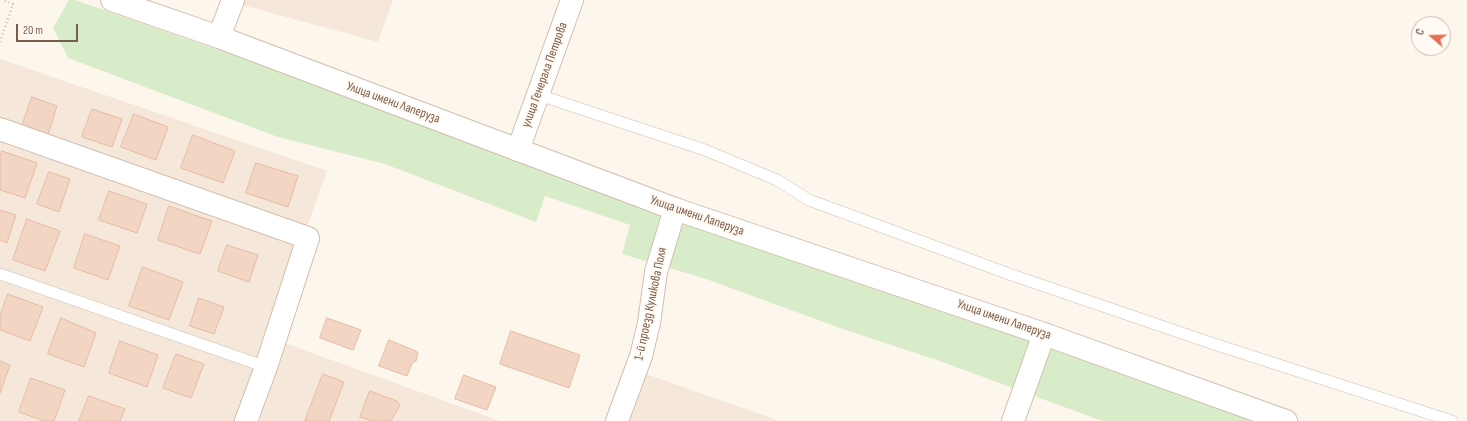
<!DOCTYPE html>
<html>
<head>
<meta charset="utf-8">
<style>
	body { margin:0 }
	#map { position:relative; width:1467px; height:421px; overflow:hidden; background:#fdf6ec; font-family:"Sofia Sans Condensed",sans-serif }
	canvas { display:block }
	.north { position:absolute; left:1411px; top:16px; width:40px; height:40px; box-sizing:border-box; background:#fffaf3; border:1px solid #cabbb1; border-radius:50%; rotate:290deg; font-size:11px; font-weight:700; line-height:16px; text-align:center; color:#7a5c4d }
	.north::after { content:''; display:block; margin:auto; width:14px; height:18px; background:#e76f51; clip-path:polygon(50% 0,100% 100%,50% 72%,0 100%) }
	.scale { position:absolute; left:16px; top:24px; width:62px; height:18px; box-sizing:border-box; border:2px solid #7a5c4d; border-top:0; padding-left:5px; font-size:12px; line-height:14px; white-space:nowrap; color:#7a5c4d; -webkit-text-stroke:3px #fffaf3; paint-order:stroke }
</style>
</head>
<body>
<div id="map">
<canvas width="1467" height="421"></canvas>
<div class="north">С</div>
<div class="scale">20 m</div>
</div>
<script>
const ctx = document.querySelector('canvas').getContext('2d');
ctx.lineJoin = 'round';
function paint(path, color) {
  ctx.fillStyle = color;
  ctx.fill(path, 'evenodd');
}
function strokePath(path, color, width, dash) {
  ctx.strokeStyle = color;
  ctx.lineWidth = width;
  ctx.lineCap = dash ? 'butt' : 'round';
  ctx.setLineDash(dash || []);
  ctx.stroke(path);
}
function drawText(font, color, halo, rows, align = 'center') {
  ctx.font = font + ' "Sofia Sans Condensed",sans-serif';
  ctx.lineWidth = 4;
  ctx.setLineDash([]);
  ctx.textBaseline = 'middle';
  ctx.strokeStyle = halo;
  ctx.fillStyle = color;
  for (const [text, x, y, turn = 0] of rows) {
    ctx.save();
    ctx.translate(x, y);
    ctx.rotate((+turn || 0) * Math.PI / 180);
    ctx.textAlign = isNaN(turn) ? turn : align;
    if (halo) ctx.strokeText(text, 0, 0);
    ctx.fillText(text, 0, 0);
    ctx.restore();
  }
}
paint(new Path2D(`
	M 224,0 L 393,0 L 378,42 Z
	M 0,59 L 327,171 L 237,421 L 0,421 Z
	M 279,341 L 500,421 L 251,421 Z
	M 643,373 L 780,421 L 625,421 Z`), '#f5e8da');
paint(new Path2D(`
	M 69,0 L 75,0 L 578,175 L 1266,421 L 1102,421 L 937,360 L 840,328 L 706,279 L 622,254 L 630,225 L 545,196 L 536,222 L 385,164 L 278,137 L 68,58 L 53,28 Z`), '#d8ecc9');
const building = new Path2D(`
	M 32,97 L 57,106 L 48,135 L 22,126 Z
	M 92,109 L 122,119 L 112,147 L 82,137 Z
	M 134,114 L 168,127 L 156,160 L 121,147 Z
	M 193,135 L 235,151 L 223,183 L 181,168 Z
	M 2,151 L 37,163 L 25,198 L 0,190 L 0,157 Z
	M 256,163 L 298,176 L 288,207 L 246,193 Z
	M 49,172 L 70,179 L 59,212 L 37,204 Z
	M 109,191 L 147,204 L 137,233 L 99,220 Z
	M 169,206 L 212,221 L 200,254 L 158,240 Z
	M 0,210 L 16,215 L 7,243 L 0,240 Z
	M 27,219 L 60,231 L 45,271 L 13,260 Z
	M 85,234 L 120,246 L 108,280 L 74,268 Z
	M 227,245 L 258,255 L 249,282 L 218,271 Z
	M 143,267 L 183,282 L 169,320 L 129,306 Z
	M 8,294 L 43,307 L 30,341 L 0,330 L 0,316 Z
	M 199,298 L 224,307 L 214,334 L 190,326 Z
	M 61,318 L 96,333 L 84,367 L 48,354 Z
	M 327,318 L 361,330 L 353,350 L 320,338 Z
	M 511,331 L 580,355 L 569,388 L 500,364 Z
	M 389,340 L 416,351 L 418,354 L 416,361 L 412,363 L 407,376 L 379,366 Z
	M 120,341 L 158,355 L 147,387 L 109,373 Z
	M 176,354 L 204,364 L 191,398 L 163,388 Z
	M 0,361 L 10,365 L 0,393 Z
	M 323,374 L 344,382 L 329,421 L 305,421 Z
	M 464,375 L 496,387 L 487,410 L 455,399 Z
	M 31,378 L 65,390 L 54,421 L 44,421 L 19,412 Z
	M 370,391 L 397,401 L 400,405 L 391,421 L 372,421 L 360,417 Z
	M 89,396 L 125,409 L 120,421 L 79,421 Z`);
paint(building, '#f3d5c3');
strokePath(building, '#e6bba3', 1);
const service = new Path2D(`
	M 539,95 L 705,150 L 777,180 L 809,200 L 1012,275 L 1208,342 L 1452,421
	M 0,274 L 266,367`);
const minor = new Path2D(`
	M 219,37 L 233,0
	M 0,129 L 308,238 L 266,367 L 246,421
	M 518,150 L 572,0
	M 617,421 L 641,356 L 649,323 L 656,272 L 675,209
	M 1013,421 L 1044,334`);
const tertiary = new Path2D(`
	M 112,0 L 219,37 L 675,209 L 1044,334 L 1286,421`);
strokePath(service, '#d1beb0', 12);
strokePath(minor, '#d1beb0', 24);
strokePath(tertiary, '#d1beb0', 24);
strokePath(new Path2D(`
	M 0,42 L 13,4 L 2,0`), '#d9b8a5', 2.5, [1, 3]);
strokePath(service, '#fff', 11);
strokePath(minor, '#fff', 22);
strokePath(tertiary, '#fff', 22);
drawText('13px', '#7a5c4d', '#fffaf3', [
	["улица Генерала Петрова",545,75,-70],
	["Улица имени Лаперуза",393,103,20],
	["Улица имени Лаперуза",697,216,19],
	["1-й проезд Куликова Поля",651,304,-78],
	["Улица имени Лаперуза",1004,320,19]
]);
</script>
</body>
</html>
